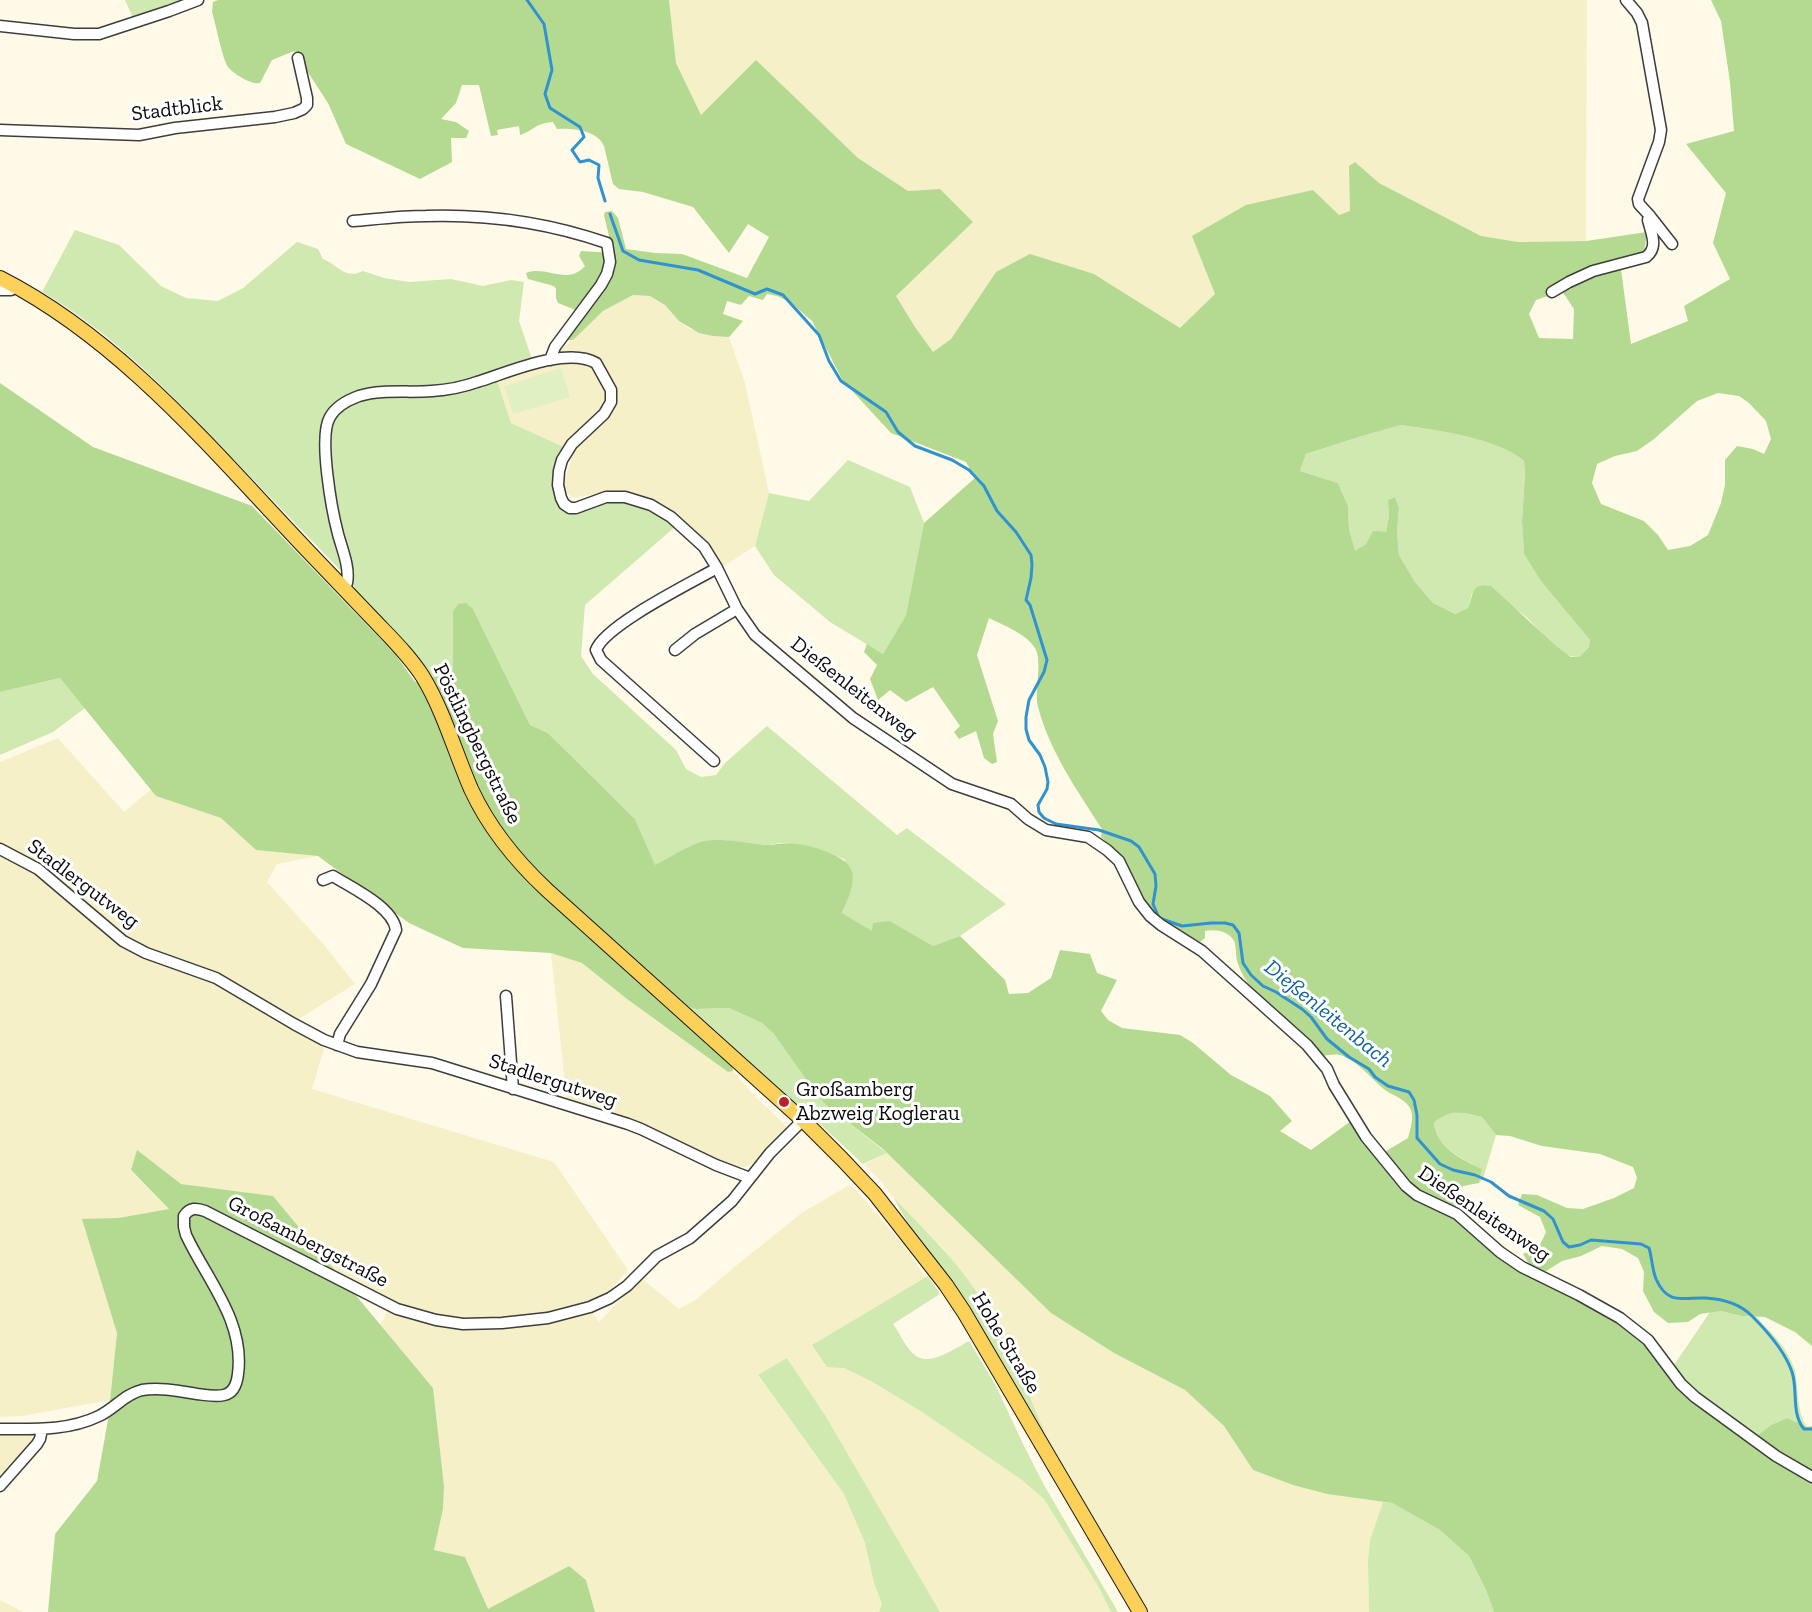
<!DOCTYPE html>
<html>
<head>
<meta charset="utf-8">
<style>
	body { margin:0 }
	canvas { display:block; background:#fffae7 }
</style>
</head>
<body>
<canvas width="1812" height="1612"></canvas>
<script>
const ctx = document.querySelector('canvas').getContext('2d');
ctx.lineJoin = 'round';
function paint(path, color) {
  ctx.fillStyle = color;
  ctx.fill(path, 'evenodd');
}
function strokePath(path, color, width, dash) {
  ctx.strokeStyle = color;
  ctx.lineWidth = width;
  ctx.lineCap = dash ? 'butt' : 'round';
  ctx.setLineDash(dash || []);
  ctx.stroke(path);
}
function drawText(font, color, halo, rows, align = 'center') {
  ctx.font = font + ' "Zilla Slab",serif';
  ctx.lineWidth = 6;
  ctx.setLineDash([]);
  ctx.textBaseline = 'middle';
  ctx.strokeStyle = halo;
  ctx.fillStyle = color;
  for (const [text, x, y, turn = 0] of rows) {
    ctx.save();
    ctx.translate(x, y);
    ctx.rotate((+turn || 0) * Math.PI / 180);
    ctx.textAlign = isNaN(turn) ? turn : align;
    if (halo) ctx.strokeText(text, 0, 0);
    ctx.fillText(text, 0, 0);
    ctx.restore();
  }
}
paint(new Path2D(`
	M 669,0 L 1587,0 L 1586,241 L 1518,242 L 1481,236 L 1379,183 L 1355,162 L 1349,166 L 1351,211 L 1339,215 L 1215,295 L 1180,328 L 1094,274 L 996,272 L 951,339 L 933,352 L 915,327 L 896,296 L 973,222 L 940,189 L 908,191 L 858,158 L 756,61 L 701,116 L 676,63 Z
	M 633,295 L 650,296 L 665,305 L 679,321 L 690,329 L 713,336 L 729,337 L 745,383 L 769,493 L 755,546 L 721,568 L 707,543 L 676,515 L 647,498 L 628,492 L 609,492 L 573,498 L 565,491 L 563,484 L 572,458 L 566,448 L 511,423 L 497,380 L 562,349 L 603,311 Z
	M 58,738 L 124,812 L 151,789 L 156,796 L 221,818 L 256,850 L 318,856 L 277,864 L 267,882 L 324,945 L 355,984 L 297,1020 L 172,958 L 118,934 L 47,870 L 20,853 L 0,846 L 0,762 Z
	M 0,854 L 37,872 L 116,940 L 208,977 L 325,1045 L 312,1089 L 554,1162 L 628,1270 L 591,1311 L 599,1322 L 641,1278 L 679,1309 L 697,1299 L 727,1273 L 803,1212 L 848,1186 L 853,1187 L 904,1245 L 926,1278 L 812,1345 L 834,1366 L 844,1368 L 871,1381 L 922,1412 L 1022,1480 L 1044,1499 L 1098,1586 L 1111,1612 L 940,1612 L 825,1415 L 787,1358 L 758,1376 L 844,1494 L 865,1543 L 874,1583 L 882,1604 L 879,1612 L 595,1612 L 586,1580 L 569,1566 L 488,1610 L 465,1557 L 434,1550 L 443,1509 L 444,1486 L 433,1388 L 380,1325 L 388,1311 L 394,1304 L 335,1270 L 273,1196 L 181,1184 L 137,1151 L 131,1171 L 169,1209 L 118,1218 L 83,1220 L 117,1332 L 110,1400 L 22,1416 L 0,1417 Z
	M 551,953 L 582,963 L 627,999 L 728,1072 L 733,1071 L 751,1092 L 789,1129 L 754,1163 L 745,1167 L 734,1166 L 721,1163 L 567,1102 Z
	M 887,1153 L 1051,1313 L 1114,1353 L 1185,1390 L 1224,1426 L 1253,1470 L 1293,1485 L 1327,1494 L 1383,1502 L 1370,1540 L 1368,1561 L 1369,1612 L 1146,1612 L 1050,1444 L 999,1330 L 976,1291 L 942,1247 L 894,1198 L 879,1179 L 864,1165 Z
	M 0,1432 L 30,1433 L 34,1439 L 31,1448 L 0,1481 Z
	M 0,1600 L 23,1612 L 0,1612 Z`), '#f5f0c7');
paint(new Path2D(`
	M 125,0 L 184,0 L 134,20 Z
	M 75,230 L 119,245 L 161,286 L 186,298 L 218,301 L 243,288 L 297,242 L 318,249 L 323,259 C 339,265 344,280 363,271 L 384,278 L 409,282 L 451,279 L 483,286 L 511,280 L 524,282 L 519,321 L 532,359 L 475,378 L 447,385 L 372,390 L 323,422 L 342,566 L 341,571 C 301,529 261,488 221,446 C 166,389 111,332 42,292 Z
	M 497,380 L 511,423 L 566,448 L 555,486 L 572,508 L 617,500 L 634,502 L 676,526 L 585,605 L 581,656 L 593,674 L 676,750 L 686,769 L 701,777 L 716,775 L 725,763 L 767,726 L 897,835 L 907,828 L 1006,904 L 960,936 L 933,946 L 890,921 L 873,932 L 842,913 L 851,890 L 853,878 L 844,859 L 825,851 L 798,844 L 780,843 L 768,845 L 724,840 L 699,843 L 655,866 L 635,819 L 548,733 L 530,725 L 473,609 L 453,612 L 453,669 L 449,673 L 429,679 L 355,591 L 337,511 L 331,469 L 329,432 L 338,412 L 363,399 Z
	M 1401,425 C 1435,430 1498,438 1524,461 L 1525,475 L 1522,522 L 1524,554 L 1540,580 L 1590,640 L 1589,647 L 1579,657 C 1555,658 1538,624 1520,612 C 1510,605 1485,598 1472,593 L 1468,608 L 1455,614 L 1433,603 L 1415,582 L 1399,555 L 1397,532 L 1399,508 L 1395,497 L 1388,500 L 1389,516 L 1386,532 L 1373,532 L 1366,544 L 1355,552 L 1349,529 L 1348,506 L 1338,483 L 1300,471 L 1306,454 L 1362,436 Z
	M 848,460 L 910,487 L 924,523 L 906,615 L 883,654 L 830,622 L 774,575 L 755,546 L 769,493 L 809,501 Z
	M 60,678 L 85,708 L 53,732 L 0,755 L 0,692 Z
	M 684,1005 L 697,1009 L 729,1008 L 762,1023 L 774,1034 L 817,1095 L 827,1106 L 887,1153 L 863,1164 L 822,1126 L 758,1074 Z
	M 1458,1112 L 1482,1117 L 1496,1135 L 1483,1179 L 1479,1183 L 1482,1169 C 1461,1158 1437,1148 1434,1123 L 1443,1115 Z
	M 894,1198 C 923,1228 953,1257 976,1291 C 1008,1337 1027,1393 1050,1444 C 1019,1393 991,1339 957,1290 C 936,1259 910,1232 894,1198 Z
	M 928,1276 L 940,1294 L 893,1324 C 900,1333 906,1349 916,1356 C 930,1366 956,1348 969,1341 L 995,1384 L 1024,1446 L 1044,1485 L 1118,1612 L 1111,1612 L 1098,1586 L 1044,1499 L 1022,1480 L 922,1412 L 871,1381 L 844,1368 L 827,1367 L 812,1345 Z
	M 1721,1311 L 1741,1316 L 1756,1317 C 1771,1332 1789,1349 1795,1371 C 1799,1390 1796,1411 1807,1427 L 1787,1418 L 1771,1425 L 1755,1437 L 1696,1396 L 1672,1368 L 1710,1312 Z
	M 787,1358 L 825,1415 L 940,1612 L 879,1612 L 882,1604 L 874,1583 L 865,1543 L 844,1494 L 758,1375 Z
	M 1383,1502 L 1392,1503 L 1440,1530 L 1469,1556 L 1486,1590 L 1494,1612 L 1369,1612 L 1368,1561 L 1370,1540 Z`), '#cfe9b1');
paint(new Path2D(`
	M 218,0 L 669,0 L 676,63 L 701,115 L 756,60 L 858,158 L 908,191 L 940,189 L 973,222 L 896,296 L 915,327 L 933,352 L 951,339 L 996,272 L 1030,254 L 1094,274 L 1180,328 L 1215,294 L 1192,236 L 1246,205 L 1313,190 L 1339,215 L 1350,211 L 1349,166 L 1355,162 L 1379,183 L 1481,236 L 1518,242 L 1586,241 L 1647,232 L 1644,253 L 1620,262 L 1631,344 L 1688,321 L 1684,306 L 1730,279 L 1713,243 L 1726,193 L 1686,144 L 1734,131 L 1730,82 L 1721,21 L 1711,0 L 1812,0 L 1812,1346 L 1795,1332 L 1765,1317 L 1741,1316 L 1721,1311 L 1700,1314 L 1688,1322 L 1668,1323 L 1654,1312 L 1643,1291 L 1644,1272 L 1638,1258 L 1622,1249 L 1602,1246 L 1581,1256 L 1562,1261 L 1543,1273 L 1529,1264 L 1523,1254 L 1539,1247 L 1546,1232 L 1540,1217 L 1518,1205 L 1522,1194 L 1537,1195 L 1567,1208 L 1583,1209 L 1614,1198 L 1634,1188 L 1637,1178 L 1633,1167 L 1600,1154 L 1542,1146 L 1510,1136 L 1496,1135 L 1482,1117 C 1462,1113 1450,1108 1434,1123 C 1437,1148 1461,1159 1482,1169 L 1479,1183 L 1463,1186 L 1455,1209 L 1408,1185 L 1383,1153 L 1408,1138 C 1410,1130 1414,1119 1411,1110 C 1407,1100 1394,1096 1385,1090 C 1372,1080 1361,1064 1345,1057 C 1338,1053 1330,1055 1322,1056 C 1294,1031 1251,1000 1238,964 C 1235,957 1237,947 1234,941 C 1229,931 1215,929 1205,931 L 1205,938 L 1200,942 L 1154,914 L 1146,905 L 1117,852 L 1101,837 L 1102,829 C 1077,790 1050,752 1038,707 C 1034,690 1043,662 1035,648 C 1025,633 1005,626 989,618 L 977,655 L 998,721 L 993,734 L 997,762 L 992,764 L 984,758 L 976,731 L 959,739 L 954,732 L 960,726 L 933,687 L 906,702 L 890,690 L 878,700 L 870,679 L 877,665 L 864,652 L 867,644 L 883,654 L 906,615 L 924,523 L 975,478 L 966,462 L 891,433 L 843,381 L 812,321 L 790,302 L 777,296 L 767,294 L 763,300 L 749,296 L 741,305 L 727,301 L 723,314 L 743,321 L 729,337 L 713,336 L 699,333 L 679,321 L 665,305 L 650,296 L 633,295 L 603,311 L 573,340 L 568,340 L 567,335 L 578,313 L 573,309 L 558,303 L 556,298 L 556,289 L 554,286 L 528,279 L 526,273 C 546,265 568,286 585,266 L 579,256 L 581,251 L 613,253 L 604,215 L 605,212 L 612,211 L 618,218 L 626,249 L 655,253 L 682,254 L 747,278 L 769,237 L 748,224 L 729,253 L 693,207 L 643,192 L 619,189 L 613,184 L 604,146 C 597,130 573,128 557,129 L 553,122 C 535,123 535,130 520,135 L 519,126 L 497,130 L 498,135 L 491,136 L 479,85 L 462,85 L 456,103 L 441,119 L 456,122 L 469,131 L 466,138 L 451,138 L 452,162 L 420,179 L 346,144 L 328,103 L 294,51 L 272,60 L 260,83 C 251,85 234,74 228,67 C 223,61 215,21 212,12 L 213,2 ZM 1562,291 L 1574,309 L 1573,339 L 1539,338 L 1529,314 L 1536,300 ZM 1718,393 L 1739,396 L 1749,403 L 1766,421 L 1771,439 L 1764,454 L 1753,449 L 1737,446 L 1725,460 L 1725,485 L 1721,503 L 1708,535 L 1690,546 L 1668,550 L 1658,535 L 1644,521 L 1601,504 L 1592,483 L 1597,464 L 1615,456 L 1637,451 L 1654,439 L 1697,401 ZM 1401,425 C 1435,430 1498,438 1524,461 L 1525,475 L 1522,522 L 1524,554 L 1540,580 L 1590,640 L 1589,647 L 1579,657 L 1571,657 L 1556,646 L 1491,586 C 1471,583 1474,593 1468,608 L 1455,614 L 1433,603 L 1415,582 L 1399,555 L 1397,532 L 1399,508 L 1395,497 L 1388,500 L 1389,516 L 1386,532 L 1373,531 L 1366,544 L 1355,551 L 1349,529 L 1348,506 L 1338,483 L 1300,471 L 1306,454 L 1362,436 Z
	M 0,383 L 93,447 L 252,506 L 395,654 L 415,682 L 449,673 L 453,669 L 453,612 L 458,604 L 466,603 L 473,609 L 530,725 L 548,733 L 635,819 L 655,865 C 668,859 687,846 701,842 C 723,837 744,843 766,845 C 776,845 787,842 798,844 C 812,846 845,855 851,869 C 857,883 847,900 842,913 L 872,931 L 873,923 L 890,921 L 933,946 L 960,936 L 1005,980 L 1009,994 L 1028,993 L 1051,978 L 1060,950 L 1090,954 L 1097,973 L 1117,980 L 1101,1011 L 1108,1020 L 1122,1028 L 1180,1035 L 1193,1043 L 1231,1075 L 1270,1096 L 1292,1121 L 1280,1131 L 1311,1150 L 1351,1121 L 1386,1166 L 1476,1235 L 1617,1320 L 1646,1342 L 1679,1385 L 1812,1480 L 1812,1612 L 1494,1612 L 1486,1590 L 1469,1556 L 1440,1530 L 1392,1503 L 1327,1494 L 1293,1485 L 1253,1470 L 1224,1426 L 1185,1390 L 1114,1353 L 1051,1313 L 883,1149 L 827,1106 L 817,1095 L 774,1034 L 762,1023 L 729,1008 L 696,1009 L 684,1005 L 673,1007 L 674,1014 L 732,1065 L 733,1071 L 728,1072 L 627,999 L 582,963 L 551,953 L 463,948 L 409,923 L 318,856 L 256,850 L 221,818 L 156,796 L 60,678 L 0,692 Z
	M 137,1150 L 181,1184 L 273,1196 L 433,1388 L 444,1486 L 443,1509 L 434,1550 L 465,1557 L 488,1609 L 569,1566 L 586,1580 L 595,1612 L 48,1612 L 55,1534 L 97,1481 L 108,1420 L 117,1333 L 82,1219 L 118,1218 L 169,1209 L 131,1170 Z
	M 1787,1418 L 1807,1427 L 1812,1426 L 1812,1473 L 1755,1437 L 1771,1425 Z`), '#b3da90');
paint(new Path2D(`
	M 561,368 L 570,397 L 513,414 L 504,386 Z`), '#e1f0c3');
strokePath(new Path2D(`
	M 527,0 L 544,24 L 552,70 L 545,94 L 550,108 L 580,127 L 584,137 L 572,150 L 580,162 L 589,160 L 599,165 L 598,178 L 605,201
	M 610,214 L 623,251 L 639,260 L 698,270 L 755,294 L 767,289 L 783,295 L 819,335 L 829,361 L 841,381 L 886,412 L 898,432 L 915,446 L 952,460 L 969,470 L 984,486 L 997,511 L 1016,532 L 1031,555 L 1032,565 L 1031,578 L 1026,600 L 1030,605 L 1047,660 L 1044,672 L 1029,700 L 1026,717 L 1026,729 L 1029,740 L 1040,755 L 1045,767 L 1048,782 L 1047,789 L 1038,805 L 1039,812 L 1044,818 L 1056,824 L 1099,830 L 1131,841 L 1139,847 L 1155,874 L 1156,886 L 1153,904 L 1159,918 L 1182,926 L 1211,923 L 1225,923 L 1233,925 L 1239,933 L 1243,963 L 1251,975 L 1263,986 L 1276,992 L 1302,1009 L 1311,1017 L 1327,1039 L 1349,1057 L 1369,1069 L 1375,1077 L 1388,1086 L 1409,1092 L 1414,1100 L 1417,1115 L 1417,1138 L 1440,1164 L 1453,1170 L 1475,1175 L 1491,1182 L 1509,1196 L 1544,1211 L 1553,1219 L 1563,1242 L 1569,1247 L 1580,1245 L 1591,1240 L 1641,1244 L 1649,1248 C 1652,1258 1652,1269 1656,1279 C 1668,1306 1683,1297 1706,1298 C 1723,1299 1740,1304 1752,1316 C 1767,1331 1785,1351 1792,1372 C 1798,1389 1791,1414 1804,1429 L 1812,1429`), '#3093d0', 3);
const minor = new Path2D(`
	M 0,26 L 74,34 L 99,34 L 169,11 L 198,0
	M 0,130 L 139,135 L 175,128 L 275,117 L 294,113 L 303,109 L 307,105 L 307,98 L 298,58
	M 1650,216 L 1672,244
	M 353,221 C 377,219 402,216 426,216 C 488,214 549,223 607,243 L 610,262 L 607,274 L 601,285 L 555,347 L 550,360
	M 0,290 L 11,290 L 14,286
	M 1552,292 L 1569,282 L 1593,271 L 1646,257 C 1659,247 1651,233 1648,220 L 1650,216 L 1639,204 L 1638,199 L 1659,142 L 1661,130 L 1642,23 L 1637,13 L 1626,0
	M 343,587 L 347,583 C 350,567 342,549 338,534 C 332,511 318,436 330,417 C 336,406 348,400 359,396 C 383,389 408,393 432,391 C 447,390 463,387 477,382 C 507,373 566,346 596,363 L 611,390 L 611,402 L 604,414 L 572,444 L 562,460 L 559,471 L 558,485 L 561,498 L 564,504 L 570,508 L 576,508 L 606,497 L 625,497 L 651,505 L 671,517 L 704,547 L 717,568 L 737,609 L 755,635 L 853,718 L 952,784 L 1011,804 L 1028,819 L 1046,830 L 1088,837 L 1107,850 L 1119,861 L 1139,902 L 1150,916 L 1161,925 L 1202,951 L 1307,1045 L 1327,1069 L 1334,1085 L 1366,1137 L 1406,1186 L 1417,1195 L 1457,1214 L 1500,1252 L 1522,1267 L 1579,1295 L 1620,1318 L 1648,1340 L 1681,1384 L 1695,1397 L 1776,1456 L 1812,1477
	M 675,650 L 695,634 L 737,609
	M 714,761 L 601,660 L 596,650 C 605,625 691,583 717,568
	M 0,849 L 38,869 L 123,941 L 146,953 L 216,978 L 294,1024 L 324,1040 L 357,1052 L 432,1063 L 628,1124 L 641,1129 L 716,1165 L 750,1178
	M 323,880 L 333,876 C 352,888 393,907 396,930 L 371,984 L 340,1034 L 337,1045
	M 506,996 L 513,1089
	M 0,1429 C 34,1429 68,1431 99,1416 C 114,1409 125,1394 142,1390 C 160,1387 179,1391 197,1394 C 206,1395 215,1397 224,1395 C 234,1393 237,1383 238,1374 C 245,1321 207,1280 186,1235 L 184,1227 L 184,1216 C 190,1207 197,1208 205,1211 L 397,1309 L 436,1320 L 463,1324 L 502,1323 L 548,1318 L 590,1307 L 610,1298 L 627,1286 L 657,1256 L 690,1238 L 732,1201 L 770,1153 L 803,1120
	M 0,1486 L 37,1444 L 40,1439 L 42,1429`);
const major = new Path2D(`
	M 0,278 C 122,340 214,452 307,550 C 329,573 351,596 373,619 C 390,637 409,655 423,677 C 444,712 455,752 471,789 C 489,828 516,861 547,890 L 807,1124 L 842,1159 L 875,1194 L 946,1285 L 964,1312 L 1140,1612`);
strokePath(minor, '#3d3d3d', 13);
strokePath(major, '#1b1b1b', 16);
strokePath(minor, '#fff', 10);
strokePath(major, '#fcd15a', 14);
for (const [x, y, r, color] of [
	[784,1102,6,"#bb202b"]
]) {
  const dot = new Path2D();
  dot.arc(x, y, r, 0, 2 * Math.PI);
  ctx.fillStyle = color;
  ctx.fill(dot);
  strokePath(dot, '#fff', 2);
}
drawText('21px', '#0a0a0a', '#fff', [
	["Stadtblick",177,109,-7],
	["Dießenleitenweg",854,689,38],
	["Pöstlingbergstraße",477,744,64],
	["Stadlergutweg",83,884,37],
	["Stadlergutweg",553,1081,18],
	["Dießenleitenweg",1484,1214,34],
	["Großambergstraße",308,1242,27],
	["Hohe Straße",1006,1343,59]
]);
drawText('21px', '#0a0a0a', '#fff', [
	["Großamberg",796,1090],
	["Abzweig Koglerau",796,1114]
], 'left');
drawText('italic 22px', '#12639d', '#fff', [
	["Dießenleitenbach",1328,1014,39]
]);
</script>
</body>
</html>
